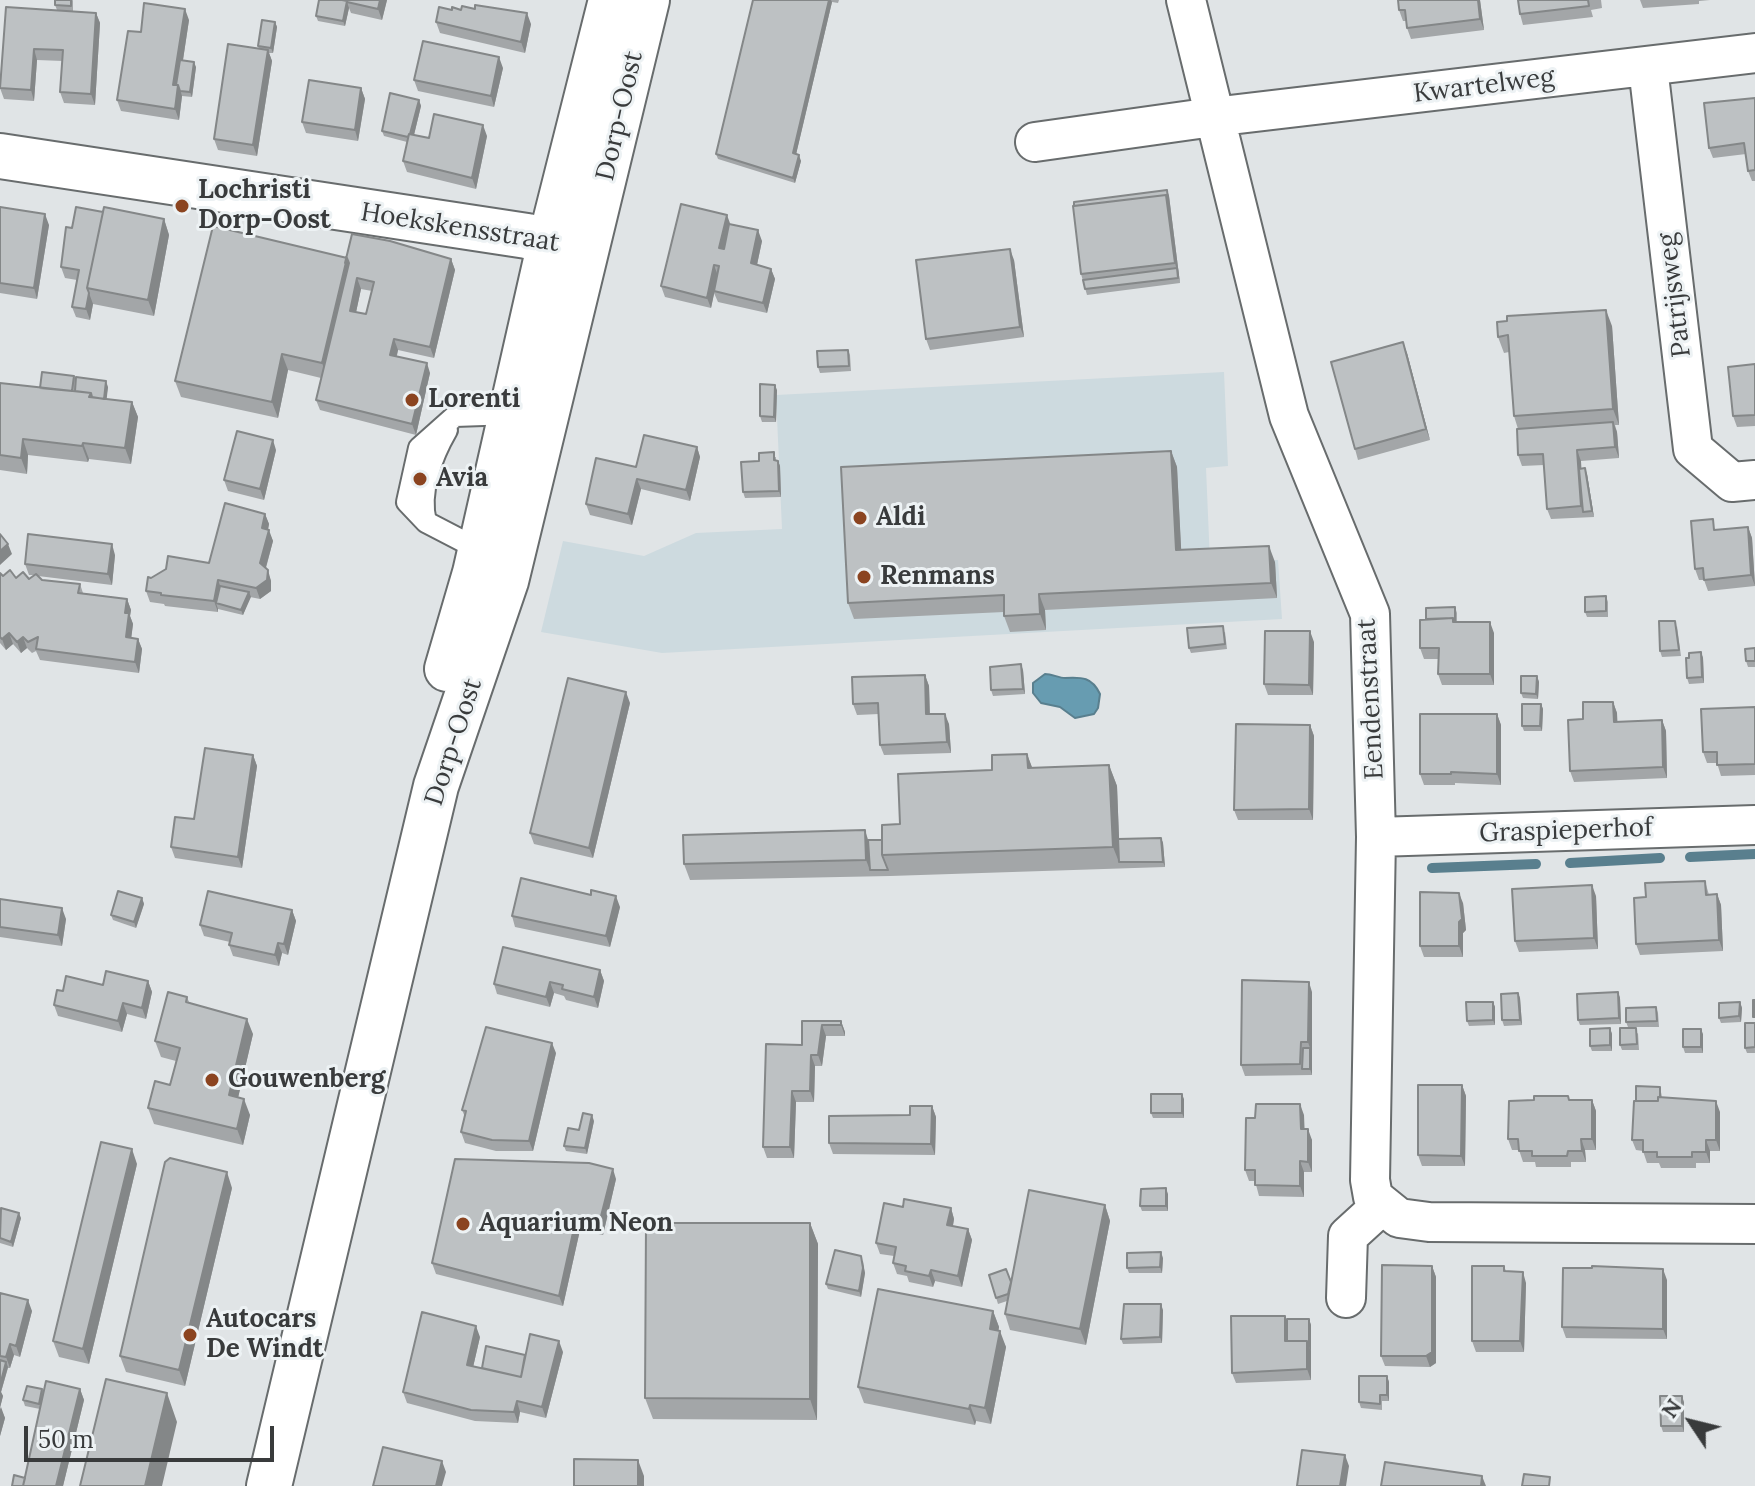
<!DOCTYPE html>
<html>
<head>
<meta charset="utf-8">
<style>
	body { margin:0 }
	#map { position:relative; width:1755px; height:1486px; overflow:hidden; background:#e0e4e6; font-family:Lora,serif }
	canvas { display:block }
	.north { position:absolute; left:1651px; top:1382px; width:80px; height:80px; -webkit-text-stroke:6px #edf2f4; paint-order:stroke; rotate:305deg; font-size:22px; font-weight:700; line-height:32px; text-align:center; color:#393b3c }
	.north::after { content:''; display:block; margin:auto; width:28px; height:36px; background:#393b3c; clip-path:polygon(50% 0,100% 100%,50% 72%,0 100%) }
	.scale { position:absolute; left:24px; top:1426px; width:250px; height:36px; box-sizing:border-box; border:4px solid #393b3c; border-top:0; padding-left:10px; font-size:24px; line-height:28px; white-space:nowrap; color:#393b3c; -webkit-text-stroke:6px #edf2f4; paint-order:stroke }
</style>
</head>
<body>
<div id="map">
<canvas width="1755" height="1486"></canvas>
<div class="north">N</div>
<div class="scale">50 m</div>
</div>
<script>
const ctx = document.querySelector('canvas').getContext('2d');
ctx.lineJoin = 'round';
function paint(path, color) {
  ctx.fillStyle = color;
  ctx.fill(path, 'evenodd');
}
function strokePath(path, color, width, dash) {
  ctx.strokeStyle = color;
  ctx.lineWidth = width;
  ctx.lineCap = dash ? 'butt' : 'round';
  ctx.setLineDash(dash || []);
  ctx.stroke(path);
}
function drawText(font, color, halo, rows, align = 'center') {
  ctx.font = font + ' Lora,serif';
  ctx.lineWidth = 6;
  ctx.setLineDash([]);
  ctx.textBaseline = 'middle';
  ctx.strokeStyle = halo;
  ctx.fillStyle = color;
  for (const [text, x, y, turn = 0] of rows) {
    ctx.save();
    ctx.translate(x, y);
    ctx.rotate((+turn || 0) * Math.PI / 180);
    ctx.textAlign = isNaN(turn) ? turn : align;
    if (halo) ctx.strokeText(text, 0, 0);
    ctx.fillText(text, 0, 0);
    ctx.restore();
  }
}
paint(new Path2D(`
	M 1224,372 L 1228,466 L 1206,468 L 1210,562 L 1278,560 L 1282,619 L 662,653 L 541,632 L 563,541 L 644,556 L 696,533 L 782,529 L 776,395 Z`), '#cddadf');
const water = new Path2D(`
	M 1045,674 C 1052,674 1059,678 1065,678 C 1082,677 1092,677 1100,694 L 1098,708 L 1094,714 L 1075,718 L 1060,707 L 1041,703 L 1033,693 L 1033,683 Z`);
paint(water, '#679cb1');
strokePath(water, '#597f8e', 2);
strokePath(new Path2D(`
	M 1690,857 L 1755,854
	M 1570,863 L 1660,858
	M 1432,868 L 1536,864`), '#597f8e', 10);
const service = new Path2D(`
	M 426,522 C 418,492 432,456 447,430
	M 480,550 L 426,522 L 407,502 L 419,448 L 455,416 L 512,414`);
const minor = new Path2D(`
	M 1186,0 L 1289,416 L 1370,614 L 1376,837 L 1370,1180 L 1373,1197 L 1399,1218 L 1429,1222 L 1755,1224
	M 1648,67 L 1693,449 L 1732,482 L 1755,480
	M 1035,142 L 1213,117 L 1755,53
	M 1376,837 L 1755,825
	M 1346,1298 L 1348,1236 L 1382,1205`);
const tertiary = new Path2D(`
	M 0,156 L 527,236 L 585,250`);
const primary = new Path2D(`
	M 447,669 L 475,573 L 550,242 L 611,0
	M 269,1486 L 436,786 L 506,581 L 647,0`);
strokePath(service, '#686c6d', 24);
strokePath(minor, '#686c6d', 42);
strokePath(tertiary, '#686c6d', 48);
strokePath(primary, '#686c6d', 48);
strokePath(service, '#fff', 20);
strokePath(minor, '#fff', 38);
strokePath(tertiary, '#fff', 44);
strokePath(primary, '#fff', 44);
paint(new Path2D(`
	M 73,0 L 73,11 L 96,13 L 100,23 L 95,105 L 64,103 L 60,92 L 63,61 L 37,60 L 34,101 L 4,99 L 0,88 L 57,10 L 55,5 Z
	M 319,0 L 345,1 L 387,0 L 382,20 L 351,13 L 349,8 L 345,26 L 318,21 L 316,16 Z
	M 753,0 L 839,0 L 838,3 L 832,2 L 796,154 L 801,161 L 795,183 L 718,159 L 716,154 Z
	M 1398,0 L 1480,0 L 1484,30 L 1411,39 L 1407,28 L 1406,21 L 1403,21 L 1399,10 Z
	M 1518,0 L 1601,0 L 1602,8 L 1591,10 L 1593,17 L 1523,25 L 1520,14 Z
	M 1640,0 L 1710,0 L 1699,1 L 1699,4 L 1643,8 Z
	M 452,10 L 531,24 L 525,53 L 440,33 L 436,22 Z
	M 189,20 L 183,60 L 196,67 L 192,97 L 182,96 L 179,120 L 121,111 L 117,100 L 141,32 Z
	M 275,22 L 277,27 L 273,53 L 269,53 L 272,61 L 257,156 L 218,150 L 214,139 L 259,49 L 258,46 Z
	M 503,68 L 494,107 L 418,91 L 414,80 Z
	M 361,88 L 365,99 L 358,141 L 306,133 L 302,122 Z
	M 1755,98 L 1755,181 L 1752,181 L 1748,171 L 1746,154 L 1713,158 L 1709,148 Z
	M 419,100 L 421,106 L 414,135 L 429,138 L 487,136 L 476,189 L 407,172 L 403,161 L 407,142 L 384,136 L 382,131 Z
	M 1167,190 L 1169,196 L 1180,283 L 1087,295 L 1081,274 Z
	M 0,207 L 49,225 L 37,299 L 0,293 Z
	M 103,212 L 164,219 L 169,235 L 154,316 L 93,304 L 90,320 L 76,317 L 72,307 L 77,280 L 65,278 L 61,267 L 72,228 Z
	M 730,224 L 762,241 L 757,265 L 771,269 L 775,279 L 767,313 L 718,302 L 714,293 L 711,308 L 665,297 L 661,286 Z
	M 346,258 L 451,259 L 455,270 L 434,358 L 398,350 L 397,356 L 430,373 L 416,435 L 320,410 L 316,400 L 321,378 L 288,370 L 278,418 L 181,397 L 175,381 ZM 361,289 L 372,291 L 366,314 L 356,312 Z
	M 1014,260 L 1024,337 L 930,350 L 926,339 Z
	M 1612,326 L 1619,425 L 1615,425 L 1617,432 L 1619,458 L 1581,461 L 1581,469 L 1587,474 L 1594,517 L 1551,519 L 1547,509 L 1544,465 L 1522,466 L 1518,455 L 1518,429 L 1514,416 L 1509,352 L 1504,353 L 1498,337 Z
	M 848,350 L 850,355 L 851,371 L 820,373 L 818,367 Z
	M 1407,353 L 1430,440 L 1358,460 L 1355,449 Z
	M 1755,364 L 1755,426 L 1737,427 L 1733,416 Z
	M 74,376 L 76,381 L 108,387 L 106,399 L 132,402 L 138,417 L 131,464 L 89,459 L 88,462 L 28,455 L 27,474 L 0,470 L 0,383 L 40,388 Z
	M 777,390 L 776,422 L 762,422 L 760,416 Z
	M 697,447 L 700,457 L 690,501 L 641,489 L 632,525 L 590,515 L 586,504 L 636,467 Z
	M 276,450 L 264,500 L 228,491 L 224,480 Z
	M 1171,451 L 1177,467 L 1181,550 L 1275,562 L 1277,598 L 1045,610 L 1046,630 L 1010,632 L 1004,616 L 1004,612 L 854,619 L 848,603 Z
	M 776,457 L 776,461 L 778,461 L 780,466 L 781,497 L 745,498 L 743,492 L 759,461 Z
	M 265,514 L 269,524 L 268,530 L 273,541 L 266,568 L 271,581 L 271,591 L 260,599 L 250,597 L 243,615 L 218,609 L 218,612 L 165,606 L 164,604 L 150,602 L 146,591 L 151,578 L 209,563 Z
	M 1748,527 L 1752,538 L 1755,586 L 1708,591 L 1704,580 L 1699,580 L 1695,569 L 1717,530 Z
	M 115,555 L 112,585 L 38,576 L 42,580 L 80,584 L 83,593 L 127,599 L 131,610 L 130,616 L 133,624 L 131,638 L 138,639 L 142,649 L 139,673 L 40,660 L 36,651 L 32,653 L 27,648 L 21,653 L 13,644 L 6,650 L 0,643 L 0,573 L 3,576 L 29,579 L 34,575 L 29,575 L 25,564 Z
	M 1606,596 L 1608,602 L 1608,617 L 1587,617 L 1585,612 Z
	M 1455,607 L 1457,613 L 1457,622 L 1494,633 L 1494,685 L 1442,685 L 1438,674 L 1438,659 L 1424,659 L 1420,648 L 1426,619 Z
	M 1677,626 L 1681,656 L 1662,657 L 1660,651 Z
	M 1225,632 L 1227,649 L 1191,653 L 1189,648 Z
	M 1314,642 L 1313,695 L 1268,695 L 1264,684 Z
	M 1755,648 L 1755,667 L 1748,667 L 1746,661 Z
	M 1701,652 L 1703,658 L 1704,683 L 1689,684 L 1687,678 L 1689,658 Z
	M 1023,670 L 1025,694 L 993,696 L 991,690 Z
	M 925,675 L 929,686 L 930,714 L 949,724 L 951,753 L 884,755 L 880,745 L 879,714 L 857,715 L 853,704 Z
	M 1537,676 L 1539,682 L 1538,699 L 1523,698 L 1521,693 Z
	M 1613,702 L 1617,713 L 1617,722 L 1662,720 L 1666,731 L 1667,778 L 1574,782 L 1570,771 L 1583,719 Z
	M 630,703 L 593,858 L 534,844 L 530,833 Z
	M 1541,704 L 1543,709 L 1542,731 L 1524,731 L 1522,726 Z
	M 1755,707 L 1755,775 L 1721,776 L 1717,763 L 1707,763 L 1703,752 Z
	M 1497,714 L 1501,725 L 1501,785 L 1455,783 L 1455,785 L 1424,785 L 1420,774 Z
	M 1310,725 L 1314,736 L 1313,820 L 1238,820 L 1234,810 Z
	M 1027,754 L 1032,768 L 1109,765 L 1117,786 L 1119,839 L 1161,838 L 1163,843 L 1165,867 L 890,876 L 690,880 L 684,864 L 868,840 L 882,840 L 900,824 L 992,770 Z
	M 253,755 L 257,766 L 242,868 L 175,858 L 171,847 L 194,819 Z
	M 1705,881 L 1709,895 L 1717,894 L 1721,905 L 1723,951 L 1640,955 L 1636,944 L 1646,897 Z
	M 1596,896 L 1598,949 L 1519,952 L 1515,941 Z
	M 142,898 L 144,904 L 136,928 L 113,920 L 111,915 Z
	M 0,899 L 66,919 L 62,946 L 0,937 Z
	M 1463,903 L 1466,930 L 1463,933 L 1463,957 L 1424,957 L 1420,946 Z
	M 620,907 L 610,947 L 515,927 L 512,916 Z
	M 292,910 L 296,921 L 288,955 L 282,953 L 279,966 L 233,956 L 229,945 L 230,942 L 204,936 L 200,925 Z
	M 600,970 L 604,981 L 598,1008 L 566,1000 L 564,996 L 554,993 L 550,1007 L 497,994 L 494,984 Z
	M 148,981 L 152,992 L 146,1019 L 127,1014 L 122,1032 L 58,1016 L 54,1005 L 63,991 L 103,985 Z
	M 1312,992 L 1312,1075 L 1245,1076 L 1241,1065 Z
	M 1618,992 L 1620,998 L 1621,1024 L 1580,1025 L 1578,1020 Z
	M 1518,993 L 1520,998 L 1522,1025 L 1504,1026 L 1502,1020 Z
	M 187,997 L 189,1002 L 253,1034 L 238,1097 L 250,1115 L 243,1145 L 154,1124 L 148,1108 L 170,1085 L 176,1061 L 161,1057 L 155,1041 Z
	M 1493,1002 L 1495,1007 L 1495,1025 L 1469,1026 L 1467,1021 Z
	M 1740,1002 L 1742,1008 L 1741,1022 L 1721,1023 L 1719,1018 Z
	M 1656,1007 L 1658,1013 L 1659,1027 L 1628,1027 L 1626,1022 Z
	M 802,1021 L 841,1021 L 845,1032 L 845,1036 L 826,1036 L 822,1066 L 815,1066 L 814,1102 L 796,1102 L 794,1158 L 767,1158 L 763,1147 L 802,1045 Z
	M 1755,1023 L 1755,1053 L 1747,1053 L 1745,1048 Z
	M 1610,1028 L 1612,1034 L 1612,1051 L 1592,1051 L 1590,1046 Z
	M 1638,1033 L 1639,1050 L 1622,1050 L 1620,1045 Z
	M 1703,1034 L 1703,1053 L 1685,1053 L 1683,1047 Z
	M 556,1053 L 533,1151 L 496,1151 L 465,1143 L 461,1132 L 465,1117 L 462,1110 Z
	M 1462,1085 L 1466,1096 L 1465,1166 L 1422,1166 L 1418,1155 Z
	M 1660,1087 L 1662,1097 L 1720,1112 L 1720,1151 L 1710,1151 L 1710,1163 L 1696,1163 L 1696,1168 L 1661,1168 L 1659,1163 L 1647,1163 L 1643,1151 L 1636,1150 L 1632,1140 L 1636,1101 Z
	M 1568,1096 L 1569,1100 L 1592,1100 L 1596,1111 L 1596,1150 L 1585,1150 L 1586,1162 L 1571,1162 L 1571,1167 L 1536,1167 L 1535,1162 L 1523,1162 L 1519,1150 L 1512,1150 L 1508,1139 L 1534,1100 Z
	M 1184,1099 L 1184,1118 L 1153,1118 L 1151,1113 Z
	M 932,1106 L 936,1117 L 935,1155 L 833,1154 L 829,1143 Z
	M 1304,1115 L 1304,1129 L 1312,1140 L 1312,1172 L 1304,1172 L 1304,1197 L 1259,1196 L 1255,1181 L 1249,1181 L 1245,1170 L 1255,1118 Z
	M 594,1121 L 587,1154 L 566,1151 L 564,1146 L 579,1130 Z
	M 137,1164 L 89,1364 L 59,1357 L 53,1341 Z
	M 616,1179 L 603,1235 L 580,1230 L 563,1306 L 436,1274 L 432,1263 Z
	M 232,1188 L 185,1386 L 126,1372 L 120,1356 Z
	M 1168,1194 L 1168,1211 L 1142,1211 L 1140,1206 Z
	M 1105,1205 L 1110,1221 L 1086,1345 L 1010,1330 L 1005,1314 L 1007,1301 L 998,1304 L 989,1275 L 1011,1282 Z
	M 903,1207 L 951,1208 L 954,1219 L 953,1226 L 968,1229 L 972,1240 L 962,1287 L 935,1281 L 933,1287 L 909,1282 L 907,1276 L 897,1274 L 893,1263 L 894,1256 L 880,1254 L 876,1243 Z
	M 0,1211 L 21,1218 L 13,1247 L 0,1243 Z
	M 810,1223 L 818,1244 L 817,1420 L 653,1419 L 645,1398 Z
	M 1163,1258 L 1162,1273 L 1129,1273 L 1127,1268 Z
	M 863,1261 L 865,1273 L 861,1297 L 828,1289 L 826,1284 Z
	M 1432,1266 L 1436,1277 L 1436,1363 L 1430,1367 L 1385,1366 L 1381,1356 Z
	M 1504,1266 L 1506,1271 L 1526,1283 L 1524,1352 L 1476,1352 L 1472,1341 Z
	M 1667,1280 L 1667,1339 L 1566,1338 L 1562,1327 Z
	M 0,1293 L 32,1311 L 20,1357 L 14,1355 L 10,1368 L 8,1368 L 1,1392 L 3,1396 L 0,1407 L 5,1418 L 0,1436 Z
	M 1163,1310 L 1162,1343 L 1123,1344 L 1121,1339 Z
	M 993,1311 L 999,1327 L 998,1331 L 1006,1347 L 991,1424 L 976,1421 L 975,1425 L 864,1403 L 858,1387 Z
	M 1309,1319 L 1311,1325 L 1311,1380 L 1236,1383 L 1232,1373 L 1287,1321 Z
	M 480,1337 L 473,1367 L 482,1368 L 525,1355 L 563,1352 L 546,1418 L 520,1412 L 518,1423 L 475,1421 L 407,1403 L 403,1392 Z
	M 1387,1376 L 1389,1382 L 1389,1401 L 1382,1401 L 1382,1410 L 1361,1408 L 1359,1402 Z
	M 42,1389 L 44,1393 L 80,1389 L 84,1400 L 63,1486 L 12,1486 L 25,1478 L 40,1409 L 25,1406 L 23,1400 Z
	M 1684,1402 L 1684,1432 L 1663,1432 L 1661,1426 Z`), '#a3a6a8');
paint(new Path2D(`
	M 380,0 L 387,0 L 382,20 L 378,9 Z
	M 829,0 L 831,0 L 832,2 L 795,159 L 793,153 Z
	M 1478,0 L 1480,0 L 1484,30 L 1480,19 Z
	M 347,2 L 349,8 L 345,26 L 343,21 Z
	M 185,9 L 189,20 L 179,86 L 182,96 L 179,120 L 175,109 L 173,85 Z
	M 96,13 L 100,23 L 95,105 L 91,94 Z
	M 527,13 L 531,24 L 525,53 L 521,42 Z
	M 275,22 L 277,27 L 273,53 L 271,48 Z
	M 34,49 L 37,60 L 34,101 L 31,90 Z
	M 268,50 L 272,61 L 257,156 L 253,145 Z
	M 499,57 L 503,68 L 494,107 L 491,96 Z
	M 194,62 L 196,67 L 192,97 L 190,92 Z
	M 361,88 L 365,99 L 358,141 L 355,130 Z
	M 419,100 L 421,106 L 412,143 L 410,137 Z
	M 483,125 L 487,136 L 476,189 L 472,178 Z
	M 799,155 L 801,161 L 795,183 L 793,178 Z
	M 1167,190 L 1169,196 L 1180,283 L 1175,263 L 1166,195 Z
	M 45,214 L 49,225 L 37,299 L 34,288 Z
	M 727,215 L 731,226 L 723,258 L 719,248 Z
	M 164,219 L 169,235 L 154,316 L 148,300 Z
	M 758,230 L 762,241 L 755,274 L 751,263 Z
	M 1010,249 L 1014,260 L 1024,337 L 1020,327 Z
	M 347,258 L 352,274 L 328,379 L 322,363 Z
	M 451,259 L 455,270 L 434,358 L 430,347 Z
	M 714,265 L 718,276 L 711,308 L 707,298 Z
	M 771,269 L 775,279 L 767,313 L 763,303 Z
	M 357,278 L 361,289 L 354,322 L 350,311 Z
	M 89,293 L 93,304 L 90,320 L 86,309 Z
	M 1606,310 L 1612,326 L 1619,425 L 1613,409 Z
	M 394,339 L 398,350 L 394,366 L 390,355 Z
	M 1403,342 L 1407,353 L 1430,440 L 1426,429 Z
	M 282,354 L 288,370 L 278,418 L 272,402 Z
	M 427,363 L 430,373 L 416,435 L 412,424 Z
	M 106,381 L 108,387 L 105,414 L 103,409 Z
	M 775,385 L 777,390 L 776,422 L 774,417 Z
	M 132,402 L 138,417 L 131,464 L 125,448 Z
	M 1613,422 L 1617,432 L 1619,458 L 1615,447 Z
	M 23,439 L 28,455 L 27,474 L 21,458 Z
	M 273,440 L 276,450 L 264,500 L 260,489 Z
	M 83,443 L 89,459 L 88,462 L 82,446 Z
	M 697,447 L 700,457 L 690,501 L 686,490 Z
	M 1577,450 L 1581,461 L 1584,512 L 1583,512 L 1581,506 Z
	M 1171,451 L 1177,467 L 1182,566 L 1176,550 Z
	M 778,461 L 780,466 L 781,497 L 779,491 Z
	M 1585,468 L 1587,474 L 1594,517 L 1592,511 Z
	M 637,479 L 641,489 L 632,525 L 628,514 Z
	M 265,514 L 269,524 L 266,539 L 262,528 Z
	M 1748,527 L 1752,538 L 1755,586 L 1751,575 Z
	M 269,530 L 273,541 L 264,574 L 260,563 Z
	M 8,544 L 12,554 L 0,565 L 0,551 Z
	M 112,544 L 115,555 L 112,585 L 108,574 Z
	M 1269,546 L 1275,562 L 1277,598 L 1271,583 Z
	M 268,570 L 271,581 L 271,591 L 260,599 L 256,588 Z
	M 218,580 L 222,591 L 216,603 L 218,609 L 218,612 L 214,601 Z
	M 249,592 L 251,597 L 243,615 L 241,610 Z
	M 1039,594 L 1045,610 L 1046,630 L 1040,614 Z
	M 127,599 L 131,610 L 130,616 L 133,624 L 130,648 L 126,637 L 125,613 Z
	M 1490,622 L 1494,633 L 1494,685 L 1490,674 Z
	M 1310,631 L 1314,642 L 1313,695 L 1309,685 Z
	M 9,633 L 13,644 L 6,650 L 2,639 Z
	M 23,637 L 27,648 L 21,653 L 17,642 Z
	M 138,639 L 142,649 L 139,673 L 135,662 Z
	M 1701,652 L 1703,658 L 1704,683 L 1702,677 Z
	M 1021,664 L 1023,670 L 1025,694 L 1023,689 Z
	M 925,675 L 929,686 L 930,725 L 926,714 Z
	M 1537,676 L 1539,682 L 1538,699 L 1536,694 Z
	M 626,692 L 630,703 L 593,858 L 589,848 Z
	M 1613,702 L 1617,713 L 1618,733 L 1614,722 Z
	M 1541,704 L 1543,709 L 1542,731 L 1540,726 Z
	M 945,714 L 949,724 L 951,753 L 947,742 Z
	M 1497,714 L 1501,725 L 1501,785 L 1497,774 Z
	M 1662,720 L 1666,731 L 1667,778 L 1663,767 Z
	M 1310,725 L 1314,736 L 1313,820 L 1309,809 Z
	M 1027,754 L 1035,775 L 1028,768 Z
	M 253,755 L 257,766 L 242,868 L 238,857 Z
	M 1109,765 L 1117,786 L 1120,862 L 1119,862 L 1113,847 Z
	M 865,830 L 870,846 L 870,870 L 866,860 Z
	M 1161,838 L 1163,843 L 1165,867 L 1163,862 Z
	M 1592,885 L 1596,896 L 1598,949 L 1594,938 Z
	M 1459,893 L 1463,903 L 1466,930 L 1463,933 L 1463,957 L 1459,946 Z
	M 1717,894 L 1721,905 L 1723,951 L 1719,940 Z
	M 616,896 L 620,907 L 610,947 L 606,936 Z
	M 142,898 L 144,904 L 136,928 L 134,922 Z
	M 62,908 L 66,919 L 62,946 L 58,935 Z
	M 292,910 L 296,921 L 288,955 L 284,944 Z
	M 278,943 L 282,953 L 279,966 L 275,955 Z
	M 600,970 L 604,981 L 598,1008 L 594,997 Z
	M 148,981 L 152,992 L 146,1019 L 142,1008 Z
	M 550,982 L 554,993 L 550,1007 L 546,997 Z
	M 1309,982 L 1312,992 L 1312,1075 L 1310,1069 L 1310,1048 L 1308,1042 Z
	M 1618,992 L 1620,998 L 1621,1024 L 1619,1018 Z
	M 1518,993 L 1520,998 L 1522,1025 L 1520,1020 Z
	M 1493,1002 L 1495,1007 L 1495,1025 L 1493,1020 Z
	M 1740,1002 L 1742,1008 L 1741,1022 L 1739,1016 Z
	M 123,1003 L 127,1014 L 122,1032 L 118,1021 Z
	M 247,1019 L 253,1034 L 235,1111 L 229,1095 Z
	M 841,1021 L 845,1032 L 845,1036 L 841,1025 Z
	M 822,1025 L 826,1036 L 822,1066 L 818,1055 Z
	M 1610,1028 L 1612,1034 L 1612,1051 L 1610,1045 Z
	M 1701,1029 L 1703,1034 L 1703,1053 L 1701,1047 Z
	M 552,1043 L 556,1053 L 533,1151 L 529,1141 Z
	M 811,1055 L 815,1066 L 814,1102 L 810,1091 Z
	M 1462,1085 L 1466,1096 L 1465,1166 L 1461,1156 Z
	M 792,1091 L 796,1102 L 794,1158 L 790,1147 Z
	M 1182,1094 L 1184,1099 L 1184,1118 L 1182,1113 Z
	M 244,1099 L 250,1115 L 243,1145 L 237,1129 Z
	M 1592,1100 L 1596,1111 L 1596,1150 L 1592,1139 Z
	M 1716,1101 L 1720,1112 L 1720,1151 L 1716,1140 Z
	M 1300,1104 L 1304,1115 L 1305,1140 L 1301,1129 Z
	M 932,1106 L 936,1117 L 935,1155 L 931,1144 Z
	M 592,1115 L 594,1121 L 587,1154 L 585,1148 Z
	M 1308,1129 L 1312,1140 L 1312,1172 L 1308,1162 Z
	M 1581,1139 L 1585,1150 L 1586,1162 L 1582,1151 Z
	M 1706,1140 L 1710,1151 L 1710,1163 L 1706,1152 Z
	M 132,1149 L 137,1164 L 89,1364 L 83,1349 Z
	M 1300,1161 L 1304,1172 L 1304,1197 L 1300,1186 Z
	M 613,1169 L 616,1179 L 603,1235 L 599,1224 Z
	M 227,1172 L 232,1188 L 185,1386 L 179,1370 Z
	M 1166,1188 L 1168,1194 L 1168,1211 L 1166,1206 Z
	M 1105,1205 L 1110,1221 L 1086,1345 L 1080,1329 Z
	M 951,1208 L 954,1219 L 951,1236 L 947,1225 Z
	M 19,1213 L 21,1218 L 13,1247 L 11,1242 Z
	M 576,1219 L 580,1230 L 563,1306 L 559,1296 Z
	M 810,1223 L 818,1244 L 817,1420 L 810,1399 Z
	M 968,1229 L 972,1240 L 962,1287 L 958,1276 Z
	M 1161,1252 L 1163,1258 L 1162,1273 L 1160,1267 Z
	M 861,1256 L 865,1273 L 861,1297 L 859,1291 Z
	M 1432,1266 L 1436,1277 L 1436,1363 L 1430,1367 L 1426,1356 Z
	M 1663,1269 L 1667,1280 L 1667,1339 L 1663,1329 Z
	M 931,1270 L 935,1281 L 933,1287 L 929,1276 Z
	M 1523,1272 L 1526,1283 L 1524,1352 L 1520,1341 Z
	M 28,1300 L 32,1311 L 20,1357 L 16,1346 Z
	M 1161,1304 L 1163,1310 L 1162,1343 L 1160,1337 Z
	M 993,1311 L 999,1327 L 996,1345 L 990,1329 Z
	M 1309,1319 L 1311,1325 L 1311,1352 L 1309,1346 Z
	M 476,1326 L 480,1337 L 471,1376 L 467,1365 Z
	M 1000,1331 L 1006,1347 L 991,1424 L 985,1408 Z
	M 559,1341 L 563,1352 L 546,1418 L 542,1407 Z
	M 1307,1341 L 1311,1352 L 1311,1380 L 1307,1369 Z
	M 10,1344 L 14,1355 L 10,1368 L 6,1357 Z
	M 6,1362 L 8,1367 L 1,1392 L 3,1396 L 0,1408 L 0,1385 Z
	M 1387,1376 L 1389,1382 L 1389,1401 L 1387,1395 Z
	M 80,1389 L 84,1400 L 63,1486 L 56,1486 Z
	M 167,1393 L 177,1422 L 162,1486 L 145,1486 Z
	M 1682,1396 L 1684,1402 L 1684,1432 L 1682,1426 Z
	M 517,1401 L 520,1412 L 518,1423 L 514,1412 Z
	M 970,1405 L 976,1421 L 975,1425 L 969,1409 Z
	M 1,1407 L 5,1418 L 0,1436 L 0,1410 Z
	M 1345,1455 L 1349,1466 L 1346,1486 L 1340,1486 Z
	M 638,1460 L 644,1476 L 644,1486 L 638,1486 Z
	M 442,1461 L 446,1472 L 442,1486 L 436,1486 Z
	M 1482,1476 L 1486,1486 L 1481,1486 Z`), '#848788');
const building = new Path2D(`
	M 55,0 L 71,0 L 71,6 L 55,5 Z
	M 319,0 L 342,0 L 347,1 L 343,21 L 316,16 Z
	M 347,0 L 380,0 L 378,9 L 347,2 Z
	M 753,0 L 829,0 L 793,153 L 799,155 L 793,178 L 716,154 Z
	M 1398,0 L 1478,0 L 1480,19 L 1407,28 L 1405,10 L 1399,10 Z
	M 1518,0 L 1588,0 L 1589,6 L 1520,14 Z
	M 144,3 L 185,9 L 173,85 L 178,85 L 175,109 L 117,100 L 128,31 L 141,32 Z
	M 475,5 L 527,13 L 521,42 L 436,22 L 439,7 L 452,10 L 452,7 L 461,10 L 462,6 L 475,9 Z
	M 6,7 L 96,13 L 91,94 L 60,92 L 63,50 L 34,49 L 31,90 L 0,88 Z
	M 262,20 L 275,22 L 271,48 L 258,46 Z
	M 423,41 L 499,57 L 491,96 L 414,80 Z
	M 228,44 L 268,50 L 253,145 L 214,139 Z
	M 180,60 L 194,62 L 190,92 L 180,91 L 178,85 L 176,85 Z
	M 309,80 L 361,88 L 355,130 L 302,122 Z
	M 390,93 L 419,100 L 410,134 L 409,134 L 408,137 L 382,131 Z
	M 1755,98 L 1755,170 L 1748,171 L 1744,143 L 1709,148 L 1704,103 Z
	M 434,114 L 483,125 L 472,178 L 403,161 L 409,134 L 429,138 Z
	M 1167,190 L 1168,200 L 1166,195 L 1074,206 L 1074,202 Z
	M 1166,195 L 1175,263 L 1081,274 L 1073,206 Z
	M 681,204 L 727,215 L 719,248 L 724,249 L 729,224 L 758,230 L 751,263 L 771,269 L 763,303 L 714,291 L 719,266 L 714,265 L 707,298 L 661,286 Z
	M 0,207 L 45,214 L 34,288 L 0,283 Z
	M 76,207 L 103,212 L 87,288 L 89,293 L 86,309 L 72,307 L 79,270 L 61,267 L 66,227 L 72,228 Z
	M 104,207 L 164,219 L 148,300 L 87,288 Z
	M 213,226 L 347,258 L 322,363 L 282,354 L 272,402 L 175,381 Z
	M 352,234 L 390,241 L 451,259 L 430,347 L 394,339 L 390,355 L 427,363 L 412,424 L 316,400 L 349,263 L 347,258 L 345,263 ZM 357,278 L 374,282 L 366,314 L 350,311 Z
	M 1010,249 L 1020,327 L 926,339 L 916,260 Z
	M 1177,268 L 1178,278 L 1085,289 L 1083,280 Z
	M 1606,310 L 1613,409 L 1514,416 L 1508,335 L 1498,337 L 1497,322 L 1507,321 L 1507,316 Z
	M 1403,342 L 1426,429 L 1355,449 L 1331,362 Z
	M 848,350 L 849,366 L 818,367 L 817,351 Z
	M 1755,364 L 1755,415 L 1733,416 L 1728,367 Z
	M 42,372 L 74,376 L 72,391 L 40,388 Z
	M 76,377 L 106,381 L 104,399 L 92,397 L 91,393 L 75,391 Z
	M 0,383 L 91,393 L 89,397 L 132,402 L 125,448 L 83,443 L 82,446 L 23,439 L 21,458 L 0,455 Z
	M 760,384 L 775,385 L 774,417 L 760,416 Z
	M 1613,422 L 1615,447 L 1577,450 L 1581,506 L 1547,509 L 1543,454 L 1518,455 L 1517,429 Z
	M 237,431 L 273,440 L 260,489 L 224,480 Z
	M 644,435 L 697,447 L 686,490 L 637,479 L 628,514 L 586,504 L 596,458 L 636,467 Z
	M 1171,451 L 1176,550 L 1269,546 L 1271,583 L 1039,594 L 1040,614 L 1004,616 L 1004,595 L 848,603 L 841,467 Z
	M 774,452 L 774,460 L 778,461 L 779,491 L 743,492 L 741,462 L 759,461 L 759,453 Z
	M 1585,468 L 1592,511 L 1583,512 L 1579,469 Z
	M 225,503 L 265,514 L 262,528 L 269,530 L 260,563 L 268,570 L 267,580 L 256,588 L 218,580 L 214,601 L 161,595 L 161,593 L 146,591 L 148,577 L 151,578 L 166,569 L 168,556 L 209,563 Z
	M 1713,519 L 1714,530 L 1748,527 L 1751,575 L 1704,580 L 1703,568 L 1695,569 L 1691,521 Z
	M 0,534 L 8,544 L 0,551 Z
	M 28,534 L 112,544 L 108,574 L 25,564 Z
	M 10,570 L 16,578 L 23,572 L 29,579 L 36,574 L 42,580 L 80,584 L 78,593 L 127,599 L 125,613 L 129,613 L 126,637 L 138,639 L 135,662 L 36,649 L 38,637 L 28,642 L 23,637 L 17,642 L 9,633 L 2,639 L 0,637 L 0,573 L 3,576 Z
	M 220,586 L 249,592 L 241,610 L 216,603 Z
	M 1606,596 L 1606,611 L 1585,612 L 1585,597 Z
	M 1455,607 L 1455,622 L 1453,618 L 1426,619 L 1426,608 Z
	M 1453,618 L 1453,622 L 1490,622 L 1490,674 L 1438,674 L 1439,648 L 1420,648 L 1420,620 Z
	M 1659,621 L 1675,621 L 1679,650 L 1660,651 Z
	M 1223,626 L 1225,644 L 1189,648 L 1187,628 Z
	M 1265,631 L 1310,631 L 1309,685 L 1264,684 Z
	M 1755,648 L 1755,661 L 1746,661 L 1745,649 Z
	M 1701,652 L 1702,677 L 1687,678 L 1686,658 L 1689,658 L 1689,653 Z
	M 1021,664 L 1023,689 L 991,690 L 990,667 Z
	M 925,675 L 926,714 L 945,714 L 947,742 L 880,745 L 878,703 L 853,704 L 852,677 Z
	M 1521,676 L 1537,676 L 1536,694 L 1521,693 Z
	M 568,678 L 626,692 L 589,848 L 530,833 Z
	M 1583,702 L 1613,702 L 1614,722 L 1662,720 L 1663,767 L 1570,771 L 1568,720 L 1583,719 Z
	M 1522,704 L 1541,704 L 1540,726 L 1522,726 Z
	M 1755,707 L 1755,764 L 1717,765 L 1717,752 L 1703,752 L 1701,709 Z
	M 1420,714 L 1497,714 L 1497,774 L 1451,772 L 1451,774 L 1420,774 Z
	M 1236,724 L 1310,725 L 1309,809 L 1234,810 Z
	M 205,748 L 253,755 L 238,857 L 171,847 L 175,817 L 194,819 Z
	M 1027,754 L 1028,768 L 1109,765 L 1113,847 L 882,855 L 882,825 L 900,824 L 898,774 L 992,770 L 992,755 Z
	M 865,830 L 866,860 L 684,864 L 683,835 Z
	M 1161,838 L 1163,862 L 1119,862 L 1118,839 Z
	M 868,840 L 882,840 L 882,855 L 888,870 L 870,870 Z
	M 521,878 L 591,895 L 591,890 L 616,896 L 606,936 L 512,916 Z
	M 1705,881 L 1706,895 L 1717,894 L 1719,940 L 1636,944 L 1634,898 L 1646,897 L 1645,883 Z
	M 1592,885 L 1594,938 L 1515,941 L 1512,889 Z
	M 118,891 L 142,898 L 134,922 L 111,915 Z
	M 208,891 L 292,910 L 284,944 L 278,943 L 275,955 L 229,945 L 232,933 L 200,925 Z
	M 1420,892 L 1459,893 L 1462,919 L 1459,922 L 1459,946 L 1420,946 Z
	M 0,899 L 62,908 L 58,935 L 0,927 Z
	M 503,947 L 600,970 L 594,997 L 562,989 L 563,985 L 550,982 L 546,997 L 494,984 Z
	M 106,971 L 148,981 L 142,1008 L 123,1003 L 118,1021 L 54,1005 L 57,990 L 63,991 L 66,976 L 103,985 Z
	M 1242,980 L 1309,982 L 1308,1042 L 1301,1042 L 1300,1064 L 1241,1065 Z
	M 168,992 L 187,997 L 186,1002 L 247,1019 L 229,1095 L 244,1099 L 237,1129 L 148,1108 L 155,1081 L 170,1085 L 180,1048 L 155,1041 Z
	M 1618,992 L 1619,1018 L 1578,1020 L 1577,994 Z
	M 1518,993 L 1520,1020 L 1502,1020 L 1501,994 Z
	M 1753,1000 L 1755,1000 L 1755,1017 L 1753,1017 Z
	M 1466,1002 L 1493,1002 L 1493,1020 L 1467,1021 Z
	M 1740,1002 L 1739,1016 L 1719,1018 L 1719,1003 Z
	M 1656,1007 L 1657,1021 L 1626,1022 L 1626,1008 Z
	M 802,1021 L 841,1021 L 841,1025 L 822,1025 L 818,1055 L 811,1055 L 810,1091 L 792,1091 L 790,1147 L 763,1147 L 766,1044 L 802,1045 Z
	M 1745,1023 L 1755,1023 L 1755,1047 L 1745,1048 Z
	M 486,1027 L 552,1043 L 529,1141 L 492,1140 L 461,1132 L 466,1111 L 462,1110 Z
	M 1610,1028 L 1610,1045 L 1590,1046 L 1590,1029 Z
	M 1620,1028 L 1636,1028 L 1637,1044 L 1620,1045 Z
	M 1683,1029 L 1701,1029 L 1701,1047 L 1683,1047 Z
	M 1303,1048 L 1310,1048 L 1310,1069 L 1302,1069 Z
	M 1418,1085 L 1462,1085 L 1461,1156 L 1418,1155 Z
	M 1636,1086 L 1660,1087 L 1660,1097 L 1658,1097 L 1658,1101 L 1636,1101 Z
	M 1151,1094 L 1182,1094 L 1182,1113 L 1151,1113 Z
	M 1534,1096 L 1568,1096 L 1569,1100 L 1592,1100 L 1592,1139 L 1581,1139 L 1582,1151 L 1568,1151 L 1567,1156 L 1532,1156 L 1532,1151 L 1519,1151 L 1518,1139 L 1508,1139 L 1509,1101 L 1534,1100 Z
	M 1658,1097 L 1716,1101 L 1716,1140 L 1706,1140 L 1706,1152 L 1692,1152 L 1692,1157 L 1657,1157 L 1657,1152 L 1643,1152 L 1643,1140 L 1632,1140 L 1634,1101 L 1658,1101 Z
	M 1256,1104 L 1300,1104 L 1301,1129 L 1308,1129 L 1308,1162 L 1300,1161 L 1300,1186 L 1255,1185 L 1255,1170 L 1245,1170 L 1246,1118 L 1255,1118 Z
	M 910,1106 L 932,1106 L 931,1144 L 829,1143 L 829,1116 L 910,1115 Z
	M 583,1113 L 592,1115 L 585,1148 L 564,1146 L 568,1128 L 579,1130 Z
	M 101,1142 L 132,1149 L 83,1349 L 53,1341 Z
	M 170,1158 L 227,1172 L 179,1370 L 120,1356 L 165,1162 Z
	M 455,1159 L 589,1163 L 613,1169 L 599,1224 L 576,1219 L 559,1296 L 432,1263 Z
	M 1166,1188 L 1166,1206 L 1140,1206 L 1141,1189 Z
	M 1029,1190 L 1105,1205 L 1080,1329 L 1005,1314 Z
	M 904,1199 L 951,1208 L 947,1225 L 968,1229 L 958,1276 L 931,1270 L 929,1276 L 905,1271 L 906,1266 L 893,1263 L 896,1247 L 876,1243 L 884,1203 L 903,1207 Z
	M 1,1208 L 19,1213 L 11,1242 L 0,1238 Z
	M 646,1223 L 810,1223 L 810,1399 L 645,1398 Z
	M 835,1250 L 861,1256 L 863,1268 L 859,1291 L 826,1284 Z
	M 1161,1252 L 1160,1267 L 1127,1268 L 1127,1253 Z
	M 1382,1265 L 1432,1266 L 1432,1352 L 1426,1356 L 1381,1356 Z
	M 1472,1266 L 1504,1266 L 1504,1271 L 1523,1272 L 1520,1341 L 1472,1341 Z
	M 1592,1266 L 1663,1269 L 1663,1329 L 1562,1327 L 1563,1268 L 1592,1268 Z
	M 1006,1269 L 1011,1282 L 1008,1294 L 996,1298 L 989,1275 Z
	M 878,1289 L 993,1311 L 990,1329 L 1000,1331 L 985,1408 L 970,1405 L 969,1409 L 858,1387 Z
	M 0,1293 L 28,1300 L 16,1346 L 10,1344 L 6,1357 L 0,1356 Z
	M 1124,1304 L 1161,1304 L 1160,1337 L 1121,1339 Z
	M 422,1312 L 476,1326 L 467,1365 L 521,1377 L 530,1334 L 559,1341 L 542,1407 L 517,1401 L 514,1412 L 471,1410 L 403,1392 Z
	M 1231,1316 L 1285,1316 L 1285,1341 L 1307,1341 L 1307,1369 L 1232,1373 Z
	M 1287,1319 L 1309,1319 L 1309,1346 L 1307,1341 L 1287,1341 Z
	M 486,1346 L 525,1355 L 521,1377 L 482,1368 Z
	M 0,1360 L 6,1362 L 0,1385 Z
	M 1359,1376 L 1387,1376 L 1387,1395 L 1380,1395 L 1380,1404 L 1359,1402 Z
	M 106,1379 L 167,1393 L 145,1486 L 80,1486 Z
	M 46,1381 L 80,1389 L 56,1486 L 23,1486 Z
	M 27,1386 L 42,1389 L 39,1404 L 23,1400 Z
	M 1660,1396 L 1682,1396 L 1682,1426 L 1661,1426 Z
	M 383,1447 L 442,1461 L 436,1486 L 373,1486 Z
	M 1302,1450 L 1345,1455 L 1340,1486 L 1297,1486 Z
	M 574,1459 L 638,1460 L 638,1486 L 574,1486 Z
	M 1385,1462 L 1482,1476 L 1481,1486 L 1381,1486 Z
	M 1524,1474 L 1550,1477 L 1549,1486 L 1522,1486 Z
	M 14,1475 L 25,1478 L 23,1486 L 12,1486 Z`);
paint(building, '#bdc1c3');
strokePath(building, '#848788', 2);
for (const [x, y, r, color] of [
	[182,206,8,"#8b4420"],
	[412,400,8,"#8b4420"],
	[420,479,8,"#8b4420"],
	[860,518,8,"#8b4420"],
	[864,577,8,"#8b4420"],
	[212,1080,8,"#8b4420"],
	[463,1224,8,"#8b4420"],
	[190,1335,8,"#8b4420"]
]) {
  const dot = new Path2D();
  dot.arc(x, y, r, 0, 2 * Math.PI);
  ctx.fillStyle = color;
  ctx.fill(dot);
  strokePath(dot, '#edf2f4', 3);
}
drawText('26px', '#393b3c', '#edf2f4', [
	["Kwartelweg",1484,86,-7],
	["Dorp-Oost",620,116,-77],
	["Hoekskensstraat",460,228,9],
	["Patrijsweg",1675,295,-97],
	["Eendenstraat",1371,699,-93],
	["Dorp-Oost",454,742,-72],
	["Graspieperhof",1566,831,-2]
]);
drawText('bold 26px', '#393b3c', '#edf2f4', [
	["Lochristi",198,191],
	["Dorp-Oost",198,221],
	["Lorenti",428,400],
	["Avia",436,479],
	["Aldi",876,518],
	["Renmans",880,577],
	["Gouwenberg",228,1080],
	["Aquarium Neon",479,1224],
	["Autocars",206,1320],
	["De Windt",206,1350]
], 'left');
</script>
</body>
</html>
